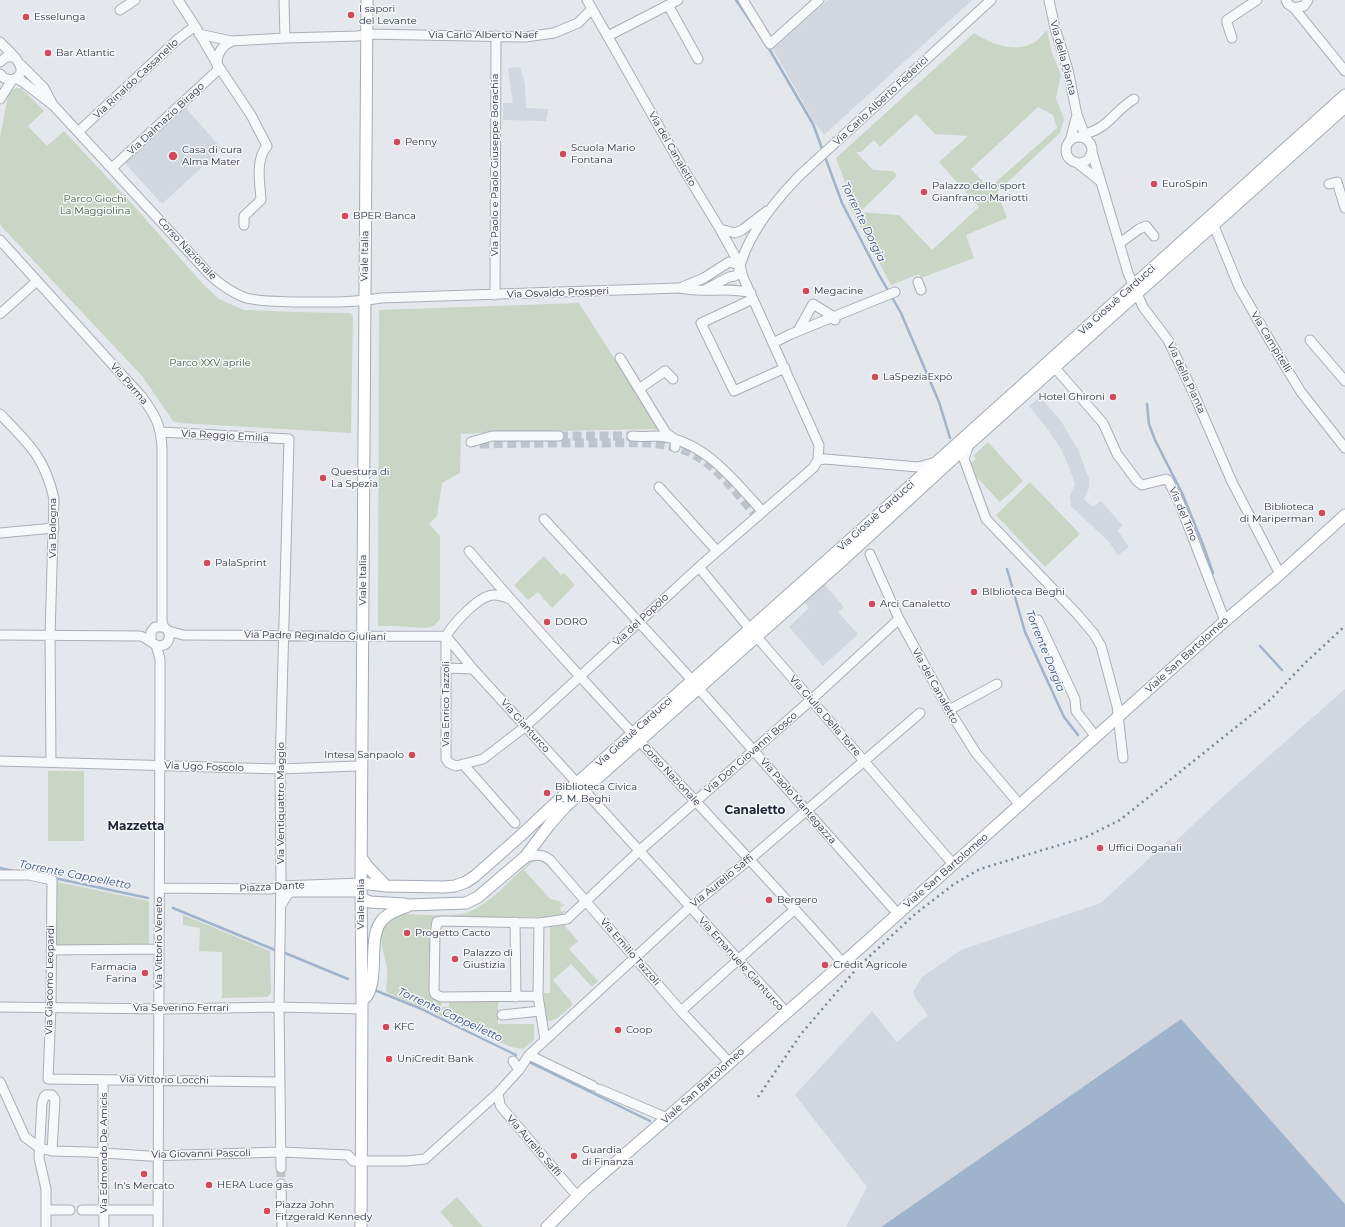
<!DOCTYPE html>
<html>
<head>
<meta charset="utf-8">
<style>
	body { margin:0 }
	canvas { display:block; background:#e4e7ec }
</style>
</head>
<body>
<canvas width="1345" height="1227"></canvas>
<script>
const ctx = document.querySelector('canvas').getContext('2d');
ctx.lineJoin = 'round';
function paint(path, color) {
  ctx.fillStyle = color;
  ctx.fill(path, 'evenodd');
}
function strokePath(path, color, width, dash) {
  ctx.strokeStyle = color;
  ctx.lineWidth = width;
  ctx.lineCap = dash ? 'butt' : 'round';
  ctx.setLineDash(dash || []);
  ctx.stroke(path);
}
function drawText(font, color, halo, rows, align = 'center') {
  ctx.font = font + ' Montserrat,sans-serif';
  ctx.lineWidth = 3;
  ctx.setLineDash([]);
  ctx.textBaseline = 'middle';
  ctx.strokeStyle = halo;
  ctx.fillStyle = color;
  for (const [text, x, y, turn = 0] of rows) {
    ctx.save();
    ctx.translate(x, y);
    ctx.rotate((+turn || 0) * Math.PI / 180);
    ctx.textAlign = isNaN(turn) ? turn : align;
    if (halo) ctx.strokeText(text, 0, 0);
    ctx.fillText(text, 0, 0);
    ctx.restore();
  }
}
paint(new Path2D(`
	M 828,0 L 972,0 L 824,135 L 813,120 L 773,49 Z
	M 520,67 L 525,85 L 526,108 L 548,109 L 546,121 L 503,120 L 503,103 L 513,103 L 508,68 Z
	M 185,107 L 222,149 L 162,204 L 124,162 Z
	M 1040,397 L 1061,421 L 1078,450 L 1089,479 L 1089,488 L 1084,499 L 1093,507 L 1101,501 L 1122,525 L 1118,531 L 1129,547 L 1118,555 L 1109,542 L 1071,506 L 1070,496 L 1075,484 L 1069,467 L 1060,447 L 1046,427 L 1029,406 Z
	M 824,584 L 844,607 L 838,612 L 858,634 L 823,666 L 789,627 L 809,608 L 804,602 Z
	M 1345,689 L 1345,1204 L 1181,1019 L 881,1227 L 846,1227 L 867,1187 L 795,1095 L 872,1011 L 897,1042 L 928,1015 L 915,998 L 913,992 L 922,977 L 961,950 L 1101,903 L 1169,840 L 1173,844 L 1217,802 Z`), '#d2d6de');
paint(new Path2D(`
	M 1047,30 L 1052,53 L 1061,75 L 1056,98 L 1064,119 L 1060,133 L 997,192 L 1007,218 L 966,235 L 974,258 L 921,278 L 919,274 L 891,285 L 849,206 L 848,190 L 836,158 L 974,33 C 989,43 1013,53 1031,44 C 1037,42 1042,35 1047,30 ZM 1038,107 L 1053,115 L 1057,128 L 989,188 L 971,169 ZM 916,114 L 935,134 L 968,136 L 939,162 L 979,207 L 932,250 L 899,215 L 860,212 L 897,176 L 893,171 L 873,170 L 856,152 L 861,152 L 874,140 L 880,147 Z
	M 16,88 L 21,88 L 44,111 L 28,126 L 47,146 L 64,131 L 133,205 L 203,284 L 219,299 L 244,310 L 295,312 L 350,313 L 353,316 L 351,433 L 180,423 L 173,421 L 142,376 L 1,226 L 0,223 L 0,137 L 8,96 L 11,91 Z
	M 579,303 L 659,429 L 499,432 L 461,434 L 460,473 L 442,483 L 437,516 L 429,524 L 440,536 L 440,619 L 434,626 L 426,628 L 393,626 L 378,626 L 379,310 Z
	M 988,442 L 1023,481 L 1000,502 L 971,471 L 974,468 L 970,464 L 976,459 L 973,456 Z
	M 1030,482 L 1080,534 L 1045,567 L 996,515 Z
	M 544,556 L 561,575 L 564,573 L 575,585 L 552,608 L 538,592 L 528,600 L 514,585 Z
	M 48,771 L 84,771 L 84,841 L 48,841 Z
	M 536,859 C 544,859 547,863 553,869 L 551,870 C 540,858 535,858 524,870 L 550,899 L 559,901 L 562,905 L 564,904 L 565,905 L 560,907 L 561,912 L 566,910 L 561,917 L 441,917 L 431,990 L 442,1001 L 441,1007 L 449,1007 L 449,1001 L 498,1001 L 498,1024 L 534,1024 L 534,1040 L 523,1049 L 511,1047 L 386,992 C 386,985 388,977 387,970 C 386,954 374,936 388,922 C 393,917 396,915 404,914 C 421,914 454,918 469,912 C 491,903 513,877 531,861 Z
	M 57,882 L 149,901 L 149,946 L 56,945 Z
	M 183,915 L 270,951 L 271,993 L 267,997 L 222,998 L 222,952 L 199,951 L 200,928 L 183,925 Z
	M 564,925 L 578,941 L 569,949 L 598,981 L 592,987 L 571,964 L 553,980 L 573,1004 C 566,1010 557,1022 546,1021 L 544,1014 L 544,993 L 550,993 L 550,927 Z
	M 457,1197 L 483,1227 L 454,1227 L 440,1212 Z`), '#c9d6c5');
paint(new Path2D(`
	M 1181,1019 L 1345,1204 L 1345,1227 L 881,1227 Z`), '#9fb4cc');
strokePath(new Path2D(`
	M 736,0 L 755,28
	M 768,47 L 813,124 L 842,203 L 878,273 L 901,313 L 939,402 L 950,438
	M 1147,404 L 1149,424 L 1155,440 L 1182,493 L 1202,542 L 1213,573
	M 1007,569 L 1025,632 L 1064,717 L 1078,735
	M 1260,646 L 1282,670
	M 0,868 L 13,871
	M 54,878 L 148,898
	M 173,908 L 275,950
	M 285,953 L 348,979
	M 377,991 L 419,1008 L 516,1055
	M 531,1063 L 650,1121`), '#9fb4cc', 2.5);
strokePath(new Path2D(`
	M 559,436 L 632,436
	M 471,446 L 471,442 L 481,444 C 521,443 562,443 602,443 C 630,443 662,440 689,452 C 717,465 736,493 757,516
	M 281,1168 L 281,1184`), '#bfc3cb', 9, [9, 4.5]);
const minor = new Path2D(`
	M 178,0 L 195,26 L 217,64 L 251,115 L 267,146 C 255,160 260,183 261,200 L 244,216 L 244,225
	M 284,0 L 285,38
	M 587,0 L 678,160 L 720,229 L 740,265 L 743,277 L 819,445 L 818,460
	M 743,0 L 770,44 L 819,0
	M 1049,0 L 1055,28 L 1068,70 L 1077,115 L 1086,138
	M 1286,0 L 1288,4 L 1294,8 L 1304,6 L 1308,0
	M 668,5 L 698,59
	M 1294,8 L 1345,71
	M 120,10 L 135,0
	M 199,34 L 231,41 L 285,38 L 358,36 L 366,34 L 525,37 L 554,33 L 578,23 L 592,9
	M 608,36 L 678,0
	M 1232,38 L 1227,23 L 1227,20 L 1257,0
	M 0,42 C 8,51 35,71 12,80 L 4,78 L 0,74
	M 0,62 L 6,57 L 14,57
	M 21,65 L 44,88 L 52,103
	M 217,65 C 217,53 222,45 233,41
	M 16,78 L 23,82 L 54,106 L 210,275 C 221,285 232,293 246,298 C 262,302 279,301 295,302 C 323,302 353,303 381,298 L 679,288 C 702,294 727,286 751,293
	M 0,99 L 12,80
	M 78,132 L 178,39 L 195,26
	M 1084,134 C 1108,129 1114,111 1134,99
	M1066 150a13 13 0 1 1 26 0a13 13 0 1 1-26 0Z
	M 1070,141 L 1077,115
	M 1092,152 L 1128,273 L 1143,307 L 1168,340 L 1193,392 L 1232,482 L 1280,574
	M 1076,162 L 1100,181
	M 112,168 L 219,69
	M 1329,184 L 1337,182 L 1345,208
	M 1214,226 L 1239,287 L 1273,346 L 1301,392 L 1345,448
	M 720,229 L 735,233 L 742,230 L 767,211
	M 0,240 L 142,397 C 155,415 161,425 162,448 L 162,623 L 164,627
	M 1120,243 L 1139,229 L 1146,226 L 1154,236
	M 918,282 L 921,290
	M 680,288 L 704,278 L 729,262 L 740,265
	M 708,288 L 729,277 L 735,276 L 738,274 C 745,238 774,202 799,176 L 991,0
	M 495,295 L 496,36
	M 753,299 L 701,323 L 734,391 L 785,368
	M 0,314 L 37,281
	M 798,331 L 813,304 L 834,317 L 835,320
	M 1310,340 L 1345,381
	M 773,343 L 791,334 L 895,292
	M 620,358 L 666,433 L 676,440 L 675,447
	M 1055,368 L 1103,423 L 1117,454 L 1137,481 L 1142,485 L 1166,479 L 1168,480 L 1179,502 L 1225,621
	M 639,389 L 665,371 L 673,379
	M 0,414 C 28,443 45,457 54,499 L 50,636 L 51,762
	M 161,432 L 289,439 L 280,769 L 281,877 L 279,1007 L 281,1168
	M 632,436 C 640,437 649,436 657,436 C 703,439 734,480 762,511
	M 471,442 L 492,436 L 559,436
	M 969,444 L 964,459 L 986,519 L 1078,615 L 1094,634 L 1101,646 L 1117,706 L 1123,758
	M 818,460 L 825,459 L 918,467 L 936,462
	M 659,487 L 717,551
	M 544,519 L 692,680
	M 0,533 L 54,528
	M 469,551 C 589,692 720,823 843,963
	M 870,554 L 899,619 L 949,710 L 976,753 L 1020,805
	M 699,567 L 750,629 L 953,864
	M 1038,620 L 1075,699 L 1076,711 L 1096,737
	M 169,631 L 183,635 C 271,635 359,637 446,636
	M 0,635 L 140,636 C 148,638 154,646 160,646 C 171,645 172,632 164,627 L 155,627 L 151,632 L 151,640
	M 446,636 L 446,759 L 449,763 L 456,766 L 483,759 L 526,726 L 699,567 L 813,468 L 818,460
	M 446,636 L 473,669 L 577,783
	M 446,636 C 454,623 479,595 494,595 C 499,595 505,597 510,599
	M 156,645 L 160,659 L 160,712 L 158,1227
	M 446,668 L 473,669
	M 699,689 L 897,913
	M 949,710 L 997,684
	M 0,761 L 280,769 L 357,766
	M 463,764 L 515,823
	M 584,790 L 786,1012
	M 525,857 C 535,855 542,853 550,860 L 681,1011 L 729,1062
	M 0,875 L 29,875 L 52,880 L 51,1007 L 48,1079 L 280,1082
	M 159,888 L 271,889 L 281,886 L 361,883
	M 281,905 C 286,899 285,894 292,892 L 361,892
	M 515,922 L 516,997
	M 51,950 L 158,949
	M 538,996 L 441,997 L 435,994 L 434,990 L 435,934 L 437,922 L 442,921 L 539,923
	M 0,1007 L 165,1009 L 279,1007 L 362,1009
	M 681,1011 L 795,909
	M 502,1015 L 540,1011
	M 545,1040 L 538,996 L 539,923 L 567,919 L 639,851 L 811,700 L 899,619
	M 529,1055 L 593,1086
	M 513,1061 L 519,1070
	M 103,1080 L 103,1153 L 104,1227
	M 0,1082 L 25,1137 L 40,1148 L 52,1151 L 89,1152 L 148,1156 L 281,1152 L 348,1155 L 353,1161 L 406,1161 L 425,1159 L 498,1093 L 519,1070 L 529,1055 L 690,907 L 750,859 L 920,713
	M 599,1089 L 667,1118
	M 498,1093 L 500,1105 L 503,1109 L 577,1196
	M 281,1184 L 282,1227
	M 46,1210 L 70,1210
	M 82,1210 L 158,1210
	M 46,1227 L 46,1189 L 39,1158 L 42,1103 L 44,1097 L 46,1095 L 52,1095 L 55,1099 L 52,1151`);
const major = new Path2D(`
	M 361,857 L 367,866 L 386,886
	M 361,883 L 386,886 L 444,887 L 455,886 L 466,882 L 475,876 L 518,838 L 577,783 L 871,521 L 1345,95
	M 361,898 L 370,902 L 404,904 L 408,905 L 466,903 L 478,897 L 525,857 L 550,824 L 565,807 L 844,559 L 969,444 L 1345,107
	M 362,1001 C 364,999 367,996 368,994 C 379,972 367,936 383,919 C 390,912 399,909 408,906
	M 361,1227 L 362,1001 L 361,883 L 367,0
	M 547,1227 L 585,1189 L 667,1118 L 843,963 L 1225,621 L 1280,574 L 1345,515`);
strokePath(minor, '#a9aeb7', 11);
strokePath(major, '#a3abb8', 13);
strokePath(minor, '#f7f8fa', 9);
strokePath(major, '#fff', 11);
strokePath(new Path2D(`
	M 758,1097 L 801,1034 L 858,967 L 914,915 L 954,884 L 980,869 L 1086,837 L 1120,820 L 1271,699 L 1304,664 L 1345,626`), '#7d8696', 2.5, [2, 4]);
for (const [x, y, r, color] of [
	[351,15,4,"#d1495b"],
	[26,17,4,"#d1495b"],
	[48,53,4,"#d1495b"],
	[397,142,4,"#d1495b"],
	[563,154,4,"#d1495b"],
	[173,156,5,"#d1495b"],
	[1154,184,4,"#d1495b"],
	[924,192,4,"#d1495b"],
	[345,216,4,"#d1495b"],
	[806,291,4,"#d1495b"],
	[875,377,4,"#d1495b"],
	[1113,397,4,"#d1495b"],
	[323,478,4,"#d1495b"],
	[1322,513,4,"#d1495b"],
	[207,563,4,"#d1495b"],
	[974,592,4,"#d1495b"],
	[872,604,4,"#d1495b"],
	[547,622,4,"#d1495b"],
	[412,755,4,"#d1495b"],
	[547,793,4,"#d1495b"],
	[1100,848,4,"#d1495b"],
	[769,900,4,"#d1495b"],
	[407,933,4,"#d1495b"],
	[455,959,4,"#d1495b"],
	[825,965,4,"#d1495b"],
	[145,973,4,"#d1495b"],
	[386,1027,4,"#d1495b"],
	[618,1030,4,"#d1495b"],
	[389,1059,4,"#d1495b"],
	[574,1156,4,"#d1495b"],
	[144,1174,4,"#d1495b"],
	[209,1185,4,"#d1495b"],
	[267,1211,4,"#d1495b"]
]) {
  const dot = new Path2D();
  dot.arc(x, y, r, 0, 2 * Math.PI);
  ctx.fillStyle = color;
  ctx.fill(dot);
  strokePath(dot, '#f4f6f9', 1.5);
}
drawText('10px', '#2b3445', '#f4f6f9', [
	["I sapori",359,9],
	["del Levante",359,21],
	["Esselunga",34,17],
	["Bar Atlantic",56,53],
	["Penny",405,142],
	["Scuola Mario",571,148],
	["Fontana",571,160],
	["Casa di cura",182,150],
	["Alma Mater",182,162],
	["EuroSpin",1162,184],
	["Palazzo dello sport",932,186],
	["Gianfranco Mariotti",932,198],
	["BPER Banca",353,216],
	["Megacine",814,291],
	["LaSpeziaExpò",883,377],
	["Hotel Ghironi",1105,397,"right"],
	["Questura di",331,472],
	["La Spezia",331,484],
	["Biblioteca",1314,507,"right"],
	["di Mariperman",1314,519,"right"],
	["PalaSprint",215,563],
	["BIblioteca Beghi",982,592],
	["Arci Canaletto",880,604],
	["DORO",555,622],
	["Intesa Sanpaolo",404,755,"right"],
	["Biblioteca Civica",555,787],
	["P. M. Beghi",555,799],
	["Uffici Doganali",1108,848],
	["Bergero",777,900],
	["Progetto Cacto",415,933],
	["Palazzo di",463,953],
	["Giustizia",463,965],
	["Crédit Agricole",833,965],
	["Farmacia",137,967,"right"],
	["Farina",137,979,"right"],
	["KFC",394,1027],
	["Coop",626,1030],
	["UniCredit Bank",397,1059],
	["Guardia",582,1150],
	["di Finanza",582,1162],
	["HERA Luce gas",217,1185],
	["In's Mercato",144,1186,"center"],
	["Piazza John",275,1205],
	["Fitzgerald Kennedy",275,1217]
], 'left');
drawText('10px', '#2b3445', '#f4f6f9', [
	["Via Carlo Alberto Naef",483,35],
	["Via della Pianta",1063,58,75],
	["Via Rinaldo Cassanello",136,79,-43],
	["Via Carlo Alberto Federici",881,101,-43],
	["Via Dalmazio Birago",166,119,-43],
	["Via del Canaletto",672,149,60],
	["Via Paolo e Paolo Giuseppe Borachia",495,165,-90],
	["Corso Nazionale",187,249,47],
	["Viale Italia",365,256,-89],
	["Via Osvaldo Prosperi",558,293,-2],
	["Via Giosuè Carducci",1117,300,-42],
	["Via Campitelli",1271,342,59],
	["Via della Pianta",1186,378,65],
	["Via Parma",129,384,49],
	["Via Reggio Emilia",225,436,3],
	["Via del Tino",1183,514,67],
	["Via Giosuè Carducci",876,516,-42],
	["Via Bologna",53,528,-90],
	["Viale Italia",363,580,-90],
	["Via del Popolo",641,620,-43],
	["Via Padre Reginaldo Giuliani",315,636,1],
	["Viale San Bartolomeo",1187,655,-42],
	["Via del Canaletto",935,686,61],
	["Via Enrico Tazzoli",446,704,-90],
	["Via Giulio Della Torre",825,716,49],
	["Via Gianturco",525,726,48],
	["Via Giosuè Carducci",634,732,-42],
	["Via Don Giovanni Bosco",751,753,-41],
	["Via Ugo Foscolo",204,767,2],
	["Corso Nazionale",671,775,47],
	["Via Paolo Mantegazza",798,801,49],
	["Via Ventiquattro Maggio",281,803,-90],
	["Viale San Bartolomeo",946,871,-41],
	["Via Aurelio Saffi",722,881,-39],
	["Piazza Dante",272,887,-3],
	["Viale Italia",361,904,-90],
	["Via Vittorio Veneto",159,943,-90],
	["Via Emilio Tazzoli",630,952,49],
	["Via Emanuele Gianturco",741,964,48],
	["Via Giacomo Leopardi",50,980,-89],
	["Via Severino Ferrari",181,1008],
	["Via Vittorio Locchi",164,1080,1],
	["Viale San Bartolomeo",703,1086,-42],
	["Via Aurelio Saffi",534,1146,49],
	["Via Edmondo De Amicis",104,1153,-90],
	["Via Giovanni Pascoli",201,1154,-1]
]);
drawText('10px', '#3f6138', '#f4f6f9', [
	["Parco Giochi",95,199],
	["La Maggiolina",95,211],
	["Parco XXV aprile",210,363]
]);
drawText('italic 11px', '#34527a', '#f4f6f9', [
	["Torrente Dorgia",863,222,64],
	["Torrente Dorgia",1045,651,68],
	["Torrente Cappelletto",75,875,11],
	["Torrente Cappelletto",450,1015,25]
]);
drawText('bold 12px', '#1d2536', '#f4f6f9', [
	["Canaletto",755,810],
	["Mazzetta",136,826]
]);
</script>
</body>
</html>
